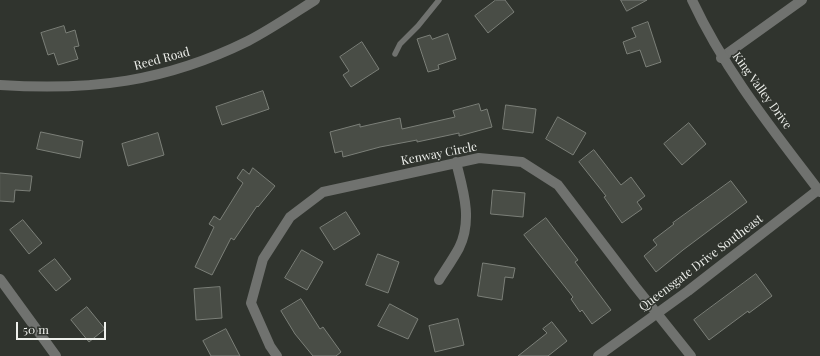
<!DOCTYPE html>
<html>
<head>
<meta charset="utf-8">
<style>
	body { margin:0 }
	#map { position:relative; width:820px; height:356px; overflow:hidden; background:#30342e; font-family:"Playfair Display",serif }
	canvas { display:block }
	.scale { position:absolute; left:16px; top:322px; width:90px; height:18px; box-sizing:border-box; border:2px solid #eef0ec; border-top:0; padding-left:5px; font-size:12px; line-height:14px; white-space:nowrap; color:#eef0ec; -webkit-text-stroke:3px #30342e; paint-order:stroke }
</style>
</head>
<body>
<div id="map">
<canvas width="820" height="356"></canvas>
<div class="scale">50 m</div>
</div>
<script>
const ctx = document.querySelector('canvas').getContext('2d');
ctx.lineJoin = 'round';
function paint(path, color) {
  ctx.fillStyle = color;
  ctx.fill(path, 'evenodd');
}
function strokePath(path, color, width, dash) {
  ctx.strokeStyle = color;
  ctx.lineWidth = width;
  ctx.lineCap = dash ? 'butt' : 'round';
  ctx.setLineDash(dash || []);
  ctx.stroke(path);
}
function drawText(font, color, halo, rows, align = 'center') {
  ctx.font = font + ' "Playfair Display",serif';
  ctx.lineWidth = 3;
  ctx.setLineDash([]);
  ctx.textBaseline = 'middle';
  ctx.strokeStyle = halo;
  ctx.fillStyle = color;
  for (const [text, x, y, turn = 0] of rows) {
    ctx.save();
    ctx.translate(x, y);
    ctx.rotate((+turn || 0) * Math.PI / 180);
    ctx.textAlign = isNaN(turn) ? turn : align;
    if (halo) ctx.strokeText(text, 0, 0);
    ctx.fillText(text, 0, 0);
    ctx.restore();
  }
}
const building = new Path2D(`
	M 496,0 L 505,0 L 514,12 L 488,33 L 475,16 Z
	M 621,0 L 647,0 L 627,11 Z
	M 648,22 L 661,62 L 646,67 L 640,50 L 627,54 L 623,42 L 636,37 L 632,28 Z
	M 64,26 L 66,33 L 75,30 L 79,46 L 74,47 L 78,59 L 58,65 L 54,53 L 48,55 L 41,33 Z
	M 448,34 L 456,59 L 438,65 L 439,69 L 428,72 L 417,39 L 430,35 L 432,39 Z
	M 362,42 L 379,69 L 351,87 L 343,75 L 349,71 L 340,57 Z
	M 263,91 L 269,109 L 222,125 L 216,107 Z
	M 479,104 L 481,111 L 487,109 L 492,127 L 459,136 L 459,133 L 417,142 L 417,140 L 380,147 L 343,157 L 342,151 L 335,153 L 330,132 L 360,124 L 360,127 L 400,118 L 402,129 L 455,117 L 453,111 Z
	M 506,105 L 536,109 L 533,133 L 503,129 Z
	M 558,117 L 586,133 L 573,155 L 546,139 Z
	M 689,123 L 706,144 L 682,165 L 664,144 Z
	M 41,132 L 83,141 L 80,158 L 37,149 Z
	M 158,133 L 164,155 L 128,166 L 122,144 Z
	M 594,150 L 621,185 L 631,177 L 645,196 L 637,202 L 642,209 L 622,223 L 604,197 L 606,196 L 579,162 Z
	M 253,168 L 275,186 L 258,207 L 257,206 L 234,240 L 231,238 L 212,275 L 195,267 L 214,227 L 209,224 L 214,216 L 220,220 L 238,191 L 243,183 L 237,178 L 243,169 L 249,174 Z
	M 0,173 L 32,176 L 30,191 L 15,190 L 14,202 L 0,201 Z
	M 731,181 L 747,202 L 683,250 L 656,272 L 644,256 L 657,245 L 653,240 L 674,224 L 673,223 Z
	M 493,190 L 525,193 L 523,217 L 491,214 Z
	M 346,212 L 360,234 L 334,250 L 320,228 Z
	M 546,218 L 578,260 L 575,262 L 611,310 L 592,324 L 582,310 L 580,312 L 571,299 L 573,297 L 524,235 Z
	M 23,220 L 42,243 L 29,254 L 10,230 Z
	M 302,250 L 323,262 L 307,290 L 285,278 Z
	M 378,254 L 399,262 L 388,293 L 366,285 Z
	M 55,259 L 71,279 L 56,291 L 39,271 Z
	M 483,263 L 515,268 L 513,278 L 505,277 L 502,300 L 478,296 Z
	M 756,274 L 772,296 L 749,313 L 748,311 L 709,340 L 694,320 Z
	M 220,287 L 222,318 L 196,320 L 194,289 Z
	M 301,299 L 320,329 L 323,327 L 341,352 L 336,356 L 313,356 L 295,334 L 281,311 Z
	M 390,304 L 418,319 L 408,339 L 378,326 Z
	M 87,307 L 105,329 L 89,342 L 71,320 Z
	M 458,319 L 464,345 L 435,352 L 429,326 Z
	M 552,322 L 567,341 L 548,356 L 518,356 L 547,333 L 543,329 Z
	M 226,329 L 240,356 L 211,356 L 203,341 Z`);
paint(building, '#494d46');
strokePath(building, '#7b7f78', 1);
strokePath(new Path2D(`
	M 395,54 L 400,44 L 418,26 L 439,0`), '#70726f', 5.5);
strokePath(new Path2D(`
	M 721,58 L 802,0
	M 0,279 L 56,356
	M 439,280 C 446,269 453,259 459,248 C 473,220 463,190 456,162
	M 277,356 L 270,346 L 251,303 L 263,259 L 290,217 L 323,192 L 479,158 L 522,162 L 558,185 L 635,286 L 691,356
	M 598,356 L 688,291 L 818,190`), '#70726f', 10);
strokePath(new Path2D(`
	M 692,0 C 725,71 773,130 820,192
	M 0,85 C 91,91 165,82 248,41 C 271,29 293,14 315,0`), '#70726f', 10);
drawText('12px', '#eef0ec', '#30342e', [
	["Reed Road",162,59,-15],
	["King Valley Drive",762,91,54],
	["Kenway Circle",439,154,-11],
	["Queensgate Drive Southeast",701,263,-37]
]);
</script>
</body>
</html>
